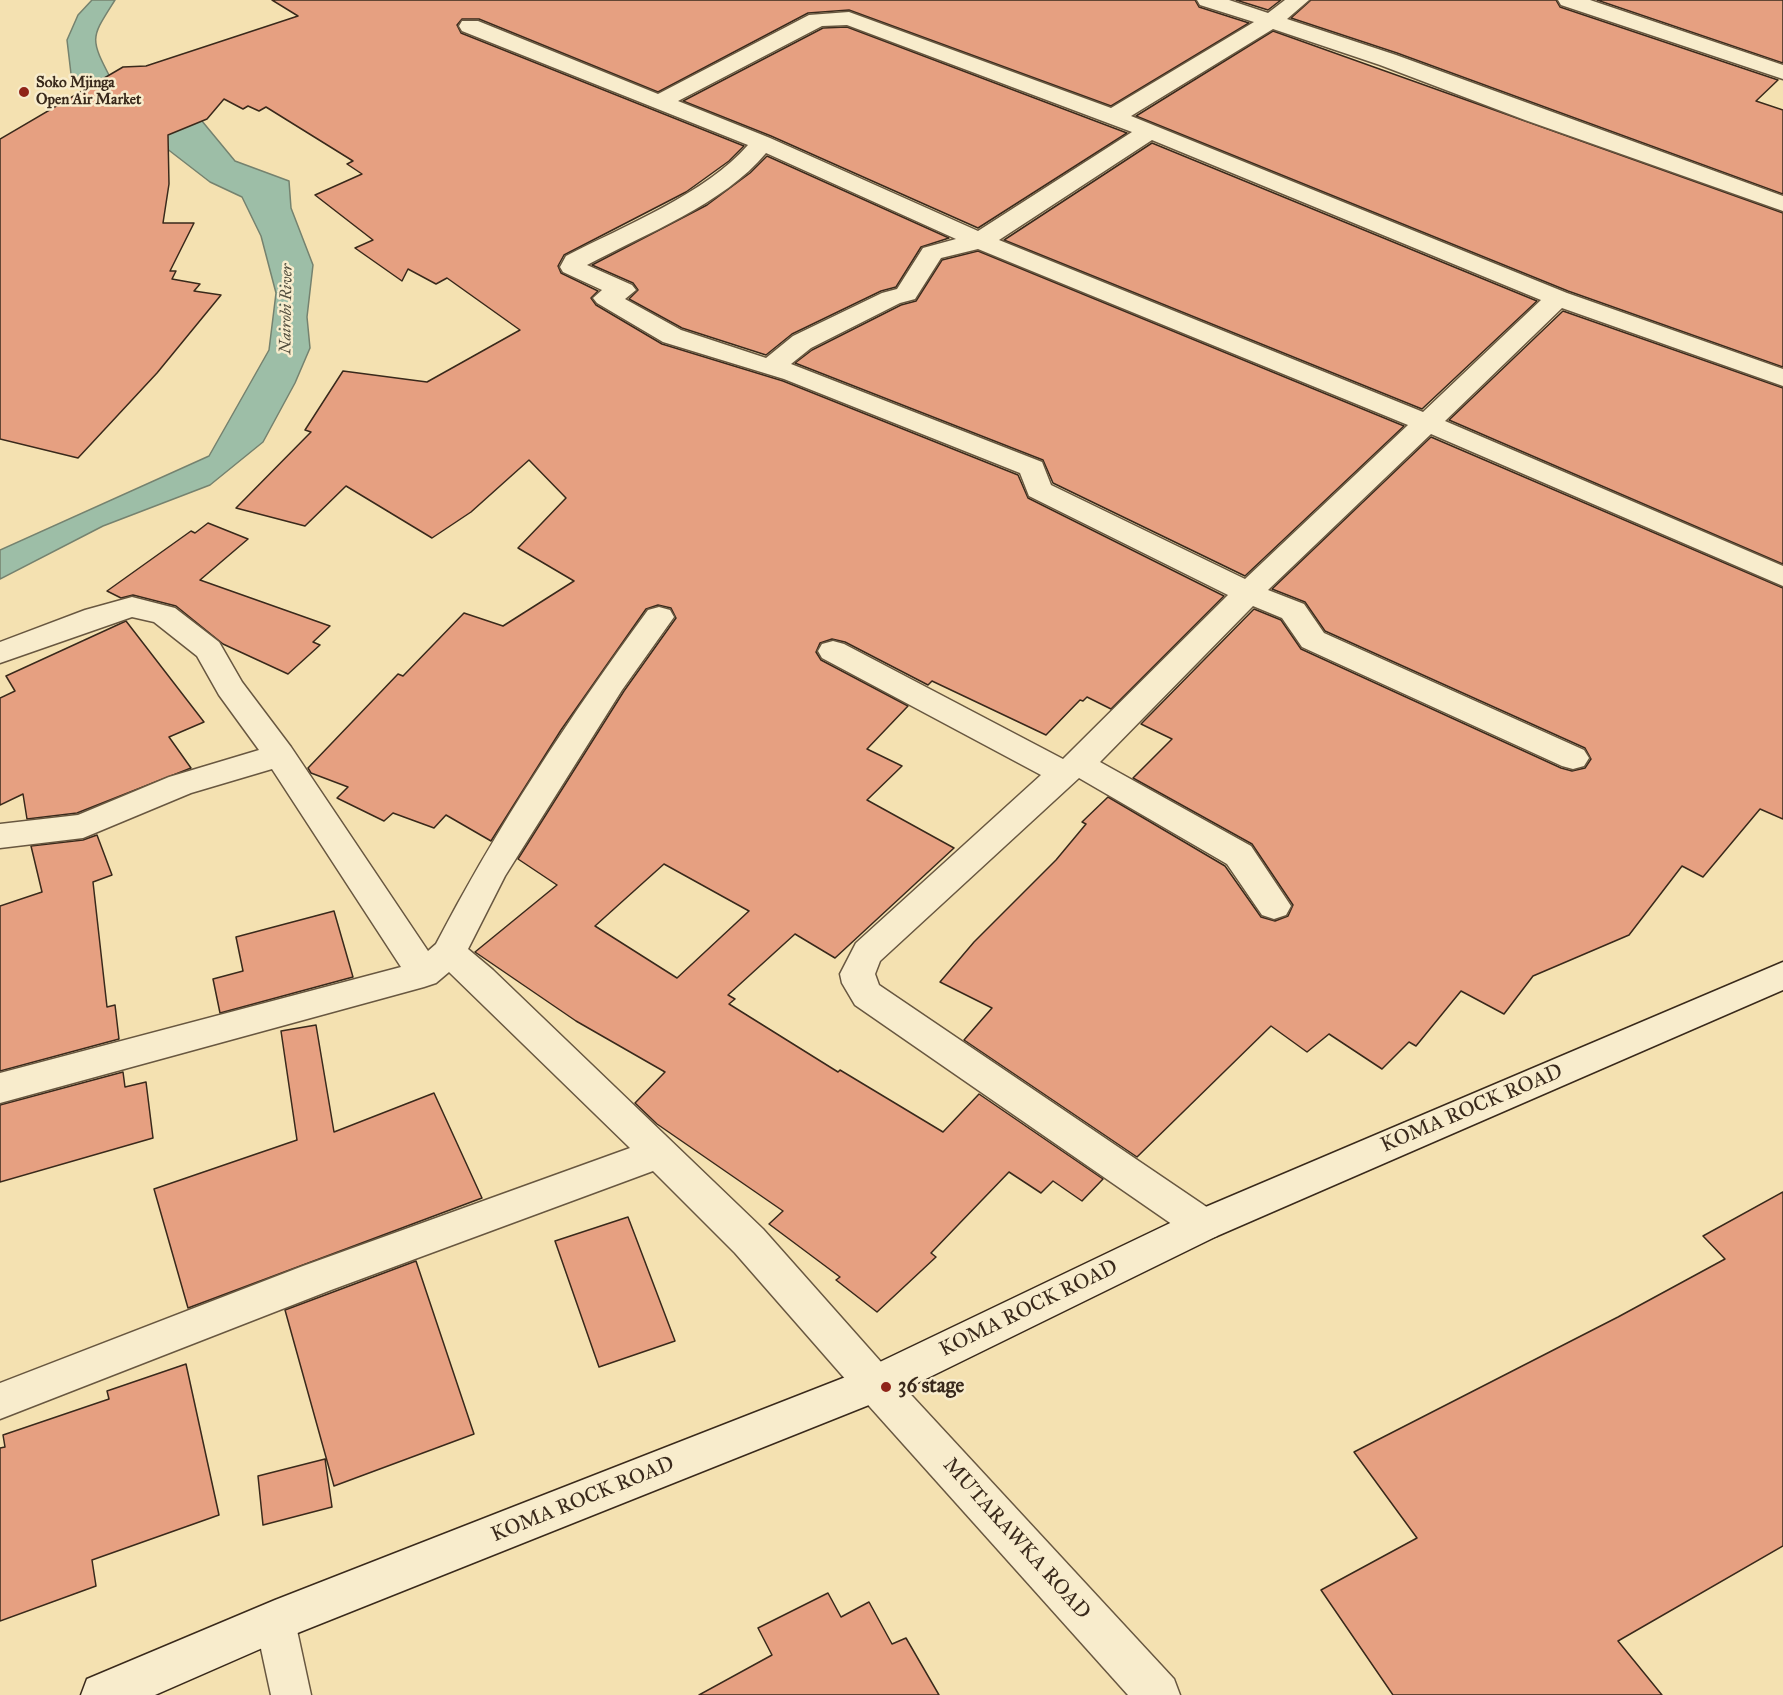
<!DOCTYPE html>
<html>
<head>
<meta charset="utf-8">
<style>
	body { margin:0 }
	canvas { display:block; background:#f4e1b1 }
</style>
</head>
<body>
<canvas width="1783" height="1695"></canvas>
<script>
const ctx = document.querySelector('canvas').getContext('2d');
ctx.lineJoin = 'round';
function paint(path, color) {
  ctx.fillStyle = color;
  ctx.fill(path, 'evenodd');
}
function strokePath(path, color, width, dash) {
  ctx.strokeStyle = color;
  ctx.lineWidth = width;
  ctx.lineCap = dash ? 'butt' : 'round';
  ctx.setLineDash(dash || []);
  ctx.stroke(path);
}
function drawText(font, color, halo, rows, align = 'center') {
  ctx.font = font + ' "IM FELL Great Primer",serif';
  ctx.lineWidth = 5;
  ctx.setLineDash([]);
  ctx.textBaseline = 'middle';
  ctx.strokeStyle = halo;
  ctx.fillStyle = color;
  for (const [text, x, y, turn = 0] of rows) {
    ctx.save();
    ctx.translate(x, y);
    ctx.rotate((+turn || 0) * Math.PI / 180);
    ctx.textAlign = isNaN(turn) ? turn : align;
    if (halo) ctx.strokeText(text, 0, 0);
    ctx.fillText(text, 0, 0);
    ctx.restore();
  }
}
const water = new Path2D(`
	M 92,0 L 115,0 C 91,38 89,37 111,79 L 197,115 L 235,161 L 289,181 L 291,208 L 313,265 L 307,317 L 310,348 L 295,383 L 263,442 L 210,485 L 103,526 L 0,579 L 0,550 L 209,456 L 269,350 L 276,293 L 261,236 L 242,197 L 210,182 L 166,148 L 95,104 L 71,74 L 67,40 L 78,15 Z`);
paint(water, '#9dbea7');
strokePath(water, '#75826f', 1.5);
const building = new Path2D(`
	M 272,0 L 1195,0 L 1199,7 L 1249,23 L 1111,106 L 849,10 L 808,13 L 658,92 L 479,19 L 462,19 L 457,25 L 461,33 L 744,146 L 729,161 L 686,192 L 564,255 L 558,266 L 561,273 L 598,291 L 591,298 L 596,305 L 662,344 L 783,381 L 1018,475 L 1028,498 L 1224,596 L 1111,709 L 1087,697 L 1083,701 L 1080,700 L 1046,735 L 932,681 L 928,685 L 845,642 L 832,639 L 820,643 L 816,652 L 821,660 L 908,706 L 867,749 L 902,766 L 867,800 L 954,848 L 835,958 L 795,934 L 728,995 L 735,999 L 729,1004 L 838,1072 L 840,1070 L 943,1132 L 979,1094 L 1103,1179 L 1082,1201 L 1053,1181 L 1041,1193 L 1009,1172 L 931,1253 L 936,1257 L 877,1312 L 836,1280 L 840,1277 L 769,1224 L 783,1211 L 657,1124 L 635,1103 L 665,1072 L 576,1021 L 475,952 L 557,885 L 518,859 L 624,691 L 676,618 L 671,608 L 658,605 L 646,609 L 561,730 L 491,841 L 446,815 L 434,828 L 393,813 L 384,821 L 337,798 L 348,787 L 311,773 L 308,768 L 398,674 L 403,676 L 464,613 L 503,626 L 574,581 L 518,548 L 566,498 L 529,460 L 471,512 L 432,538 L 346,486 L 305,526 L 236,508 L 311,432 L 305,430 L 343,371 L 427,382 L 520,330 L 447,278 L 436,284 L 408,269 L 402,281 L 355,248 L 373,240 L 315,195 L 362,174 L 347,164 L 353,161 L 266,107 L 259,111 L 248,106 L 243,109 L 224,99 L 207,119 L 168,135 L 169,184 L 163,223 L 194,223 L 170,271 L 176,271 L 172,279 L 200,284 L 194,291 L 221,295 L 157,373 L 78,458 L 0,439 L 0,139 L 123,67 L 146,66 L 298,16 ZM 664,864 L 749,911 L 677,978 L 595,926 Z
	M 1236,0 L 1281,0 L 1268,10 Z
	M 1311,0 L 1556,0 L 1560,7 L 1778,80 L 1756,101 L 1783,110 L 1783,194 L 1397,53 L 1291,18 Z
	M 1597,0 L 1783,0 L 1783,63 Z
	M 847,27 L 1127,133 L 978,228 L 771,136 L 683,101 L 823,28 Z
	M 1273,31 L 1783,213 L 1783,367 L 1568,291 L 1136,116 Z
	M 1152,143 L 1537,301 L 1422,409 L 1004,240 Z
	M 767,156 L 949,238 L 921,247 L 896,287 L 881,291 L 792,334 L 766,355 L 682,328 L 629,299 L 638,290 L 633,283 L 592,265 L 707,205 L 750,173 Z
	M 978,251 L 1404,426 L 1245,576 L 1053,483 L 1043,460 L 795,363 L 812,350 L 901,305 L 916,301 L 942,260 Z
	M 1563,311 L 1783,388 L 1783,564 L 1449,420 Z
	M 1431,437 L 1783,588 L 1783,819 L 1760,809 L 1703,877 L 1682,866 L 1629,935 L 1533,976 L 1504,1014 L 1461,991 L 1416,1046 L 1409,1042 L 1382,1069 L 1329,1034 L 1307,1052 L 1271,1026 L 1137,1157 L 964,1040 L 992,1008 L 940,982 L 974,942 L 1056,860 L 1086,824 L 1082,822 L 1108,797 L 1225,866 L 1261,917 L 1275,921 L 1288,916 L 1293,905 L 1252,844 L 1133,778 L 1172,739 L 1141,724 L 1254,609 L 1281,620 L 1301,649 L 1561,768 L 1572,771 L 1585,768 L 1591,759 L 1585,748 L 1325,631 L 1305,602 L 1272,589 Z
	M 208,523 L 248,539 L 200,580 L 330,626 L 313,642 L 320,645 L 288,674 L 223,644 L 176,606 L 133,595 L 121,598 L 107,591 L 191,531 L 195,533 Z
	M 126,621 L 204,722 L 169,737 L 191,768 L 77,813 L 27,819 L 23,794 L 0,805 L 0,698 L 15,691 L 6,676 Z
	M 97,835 L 112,875 L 93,882 L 107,1007 L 115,1005 L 119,1039 L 0,1071 L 0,906 L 42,892 L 31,846 L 83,840 Z
	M 334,911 L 353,977 L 220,1013 L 213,979 L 243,971 L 236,937 Z
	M 316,1025 L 334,1132 L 434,1093 L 482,1198 L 188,1308 L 154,1189 L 297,1140 L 281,1031 Z
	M 123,1072 L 125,1087 L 146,1082 L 153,1138 L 0,1182 L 0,1105 Z
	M 1783,1192 L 1783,1546 L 1618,1641 L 1662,1695 L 1393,1695 L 1321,1590 L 1417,1538 L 1354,1452 L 1618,1317 L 1725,1259 L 1703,1236 Z
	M 628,1217 L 675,1341 L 599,1367 L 555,1241 Z
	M 416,1261 L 474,1434 L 334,1486 L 285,1310 Z
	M 186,1364 L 219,1515 L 92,1560 L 96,1586 L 0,1621 L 0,1448 L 5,1447 L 3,1435 L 109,1399 L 107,1391 Z
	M 325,1459 L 332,1507 L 263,1525 L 258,1476 Z
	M 828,1593 L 841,1617 L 869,1602 L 892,1644 L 906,1638 L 939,1695 L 699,1695 L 772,1655 L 758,1628 Z`);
paint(building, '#e6a081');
strokePath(building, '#39291b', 1.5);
const service = new Path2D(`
	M 275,1602 L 289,1607 L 295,1621 L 311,1695 L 271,1695 L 255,1621 L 261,1607 Z`);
const minor = new Path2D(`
	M 1197,0 L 1229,0 L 1268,13 L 1285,0 L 1309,0 L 1287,19 L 1396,55 L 1783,196 L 1783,211 L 1525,120 L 1380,65 L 1273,29 L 1131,116 L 1567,293 L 1783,369 L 1783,386 L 1562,308 L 1445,421 L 1783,566 L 1783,586 L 1431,434 L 1268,590 L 1304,604 L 1324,633 L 1584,750 L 1589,758 L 1584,766 L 1573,769 L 1562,766 L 1302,647 L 1282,618 L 1253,606 L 1100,762 L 1251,846 L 1291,906 L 1286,915 L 1274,919 L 1262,915 L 1227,864 L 1079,778 L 880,961 L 875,974 L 879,985 L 1217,1214 L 1222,1225 L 1217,1236 L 1203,1241 L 1189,1236 L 855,1005 L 842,983 L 840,974 L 856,943 L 1041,775 L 822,658 L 818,651 L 822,644 L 833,641 L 844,644 L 1063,759 L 1228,595 L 1029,496 L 1020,473 L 784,379 L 663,342 L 597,303 L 593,298 L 602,290 L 563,272 L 560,267 L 566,256 C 622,227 707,193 748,145 L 462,31 L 459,26 L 462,21 L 478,21 L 658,94 L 809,15 L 849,12 L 1111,108 L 1254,22 L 1200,5 ZM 847,25 L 1132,132 L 978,231 L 770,138 L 678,101 L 822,26 ZM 1152,140 L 1541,300 L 1423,412 L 999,240 ZM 766,153 L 956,239 L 923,248 L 897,289 L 882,293 L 793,336 L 766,358 L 681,330 L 625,299 L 636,290 L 632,285 L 587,265 C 645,234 724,204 766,153 ZM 978,249 L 1408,425 L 1245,579 L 1051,485 L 1042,462 L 791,364 L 811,348 L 900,303 L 915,299 L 941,258 Z
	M 1558,0 L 1590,0 L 1783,65 L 1783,79 L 1561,5 Z
	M 132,597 L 175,608 L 219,642 L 242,682 L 291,747 L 428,951 L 436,944 C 497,827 570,716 648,610 L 659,607 L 670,610 L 674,617 L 622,690 L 505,876 L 468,949 L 493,970 L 763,1229 L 889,1371 L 895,1384 L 889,1397 L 875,1402 L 861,1397 L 735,1253 L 653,1171 L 331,1290 L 0,1419 L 0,1383 L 303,1266 L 630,1148 L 449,972 L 436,983 L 424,987 L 0,1103 L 0,1073 L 401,967 L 272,769 L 191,793 L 83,838 L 0,848 L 0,824 L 78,815 L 169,777 L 259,750 L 219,695 L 197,656 L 154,622 L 132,617 L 0,663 L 0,642 L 85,610 Z`);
const tertiary = new Path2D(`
	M 875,1366 L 889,1371 L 1174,1679 L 1180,1695 L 1128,1695 L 861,1397 L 855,1384 L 861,1371 Z`);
const secondary = new Path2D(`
	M 1783,962 L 1783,990 L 1217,1236 L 889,1397 L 290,1636 L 155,1695 L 81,1695 L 87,1679 L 275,1600 L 861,1371 L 1189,1214 Z`);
strokePath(service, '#685740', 3);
strokePath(minor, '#685740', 3);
strokePath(tertiary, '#685740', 3);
strokePath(secondary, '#39291b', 3);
paint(service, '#f8eccc');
paint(minor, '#f8eccc');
paint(tertiary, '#f8eccc');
paint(secondary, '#f8eccc');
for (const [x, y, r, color] of [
	[24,92,6,"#8f2418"],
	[886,1387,6,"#8f2418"]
]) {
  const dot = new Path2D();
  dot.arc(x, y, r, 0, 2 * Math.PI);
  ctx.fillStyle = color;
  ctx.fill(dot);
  strokePath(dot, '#f8eccc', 2);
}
drawText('bold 15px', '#39291b', '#f8eccc', [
	["Soko Mjinga",36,83],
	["Open Air Market",36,100]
], 'left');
drawText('italic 16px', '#524e3e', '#f8eccc', [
	["Nairobi River",287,309,-89]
]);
drawText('21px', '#39291b', '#f8eccc', [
	["KOMA ROCK ROAD",1472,1109,-23],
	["KOMA ROCK ROAD",1029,1309,-26],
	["KOMA ROCK ROAD",583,1500,-22],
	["MUTARAWKA ROAD",1016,1539,48]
]);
drawText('bold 21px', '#39291b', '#f8eccc', [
	["36 stage",898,1387]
], 'left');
</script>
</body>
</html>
